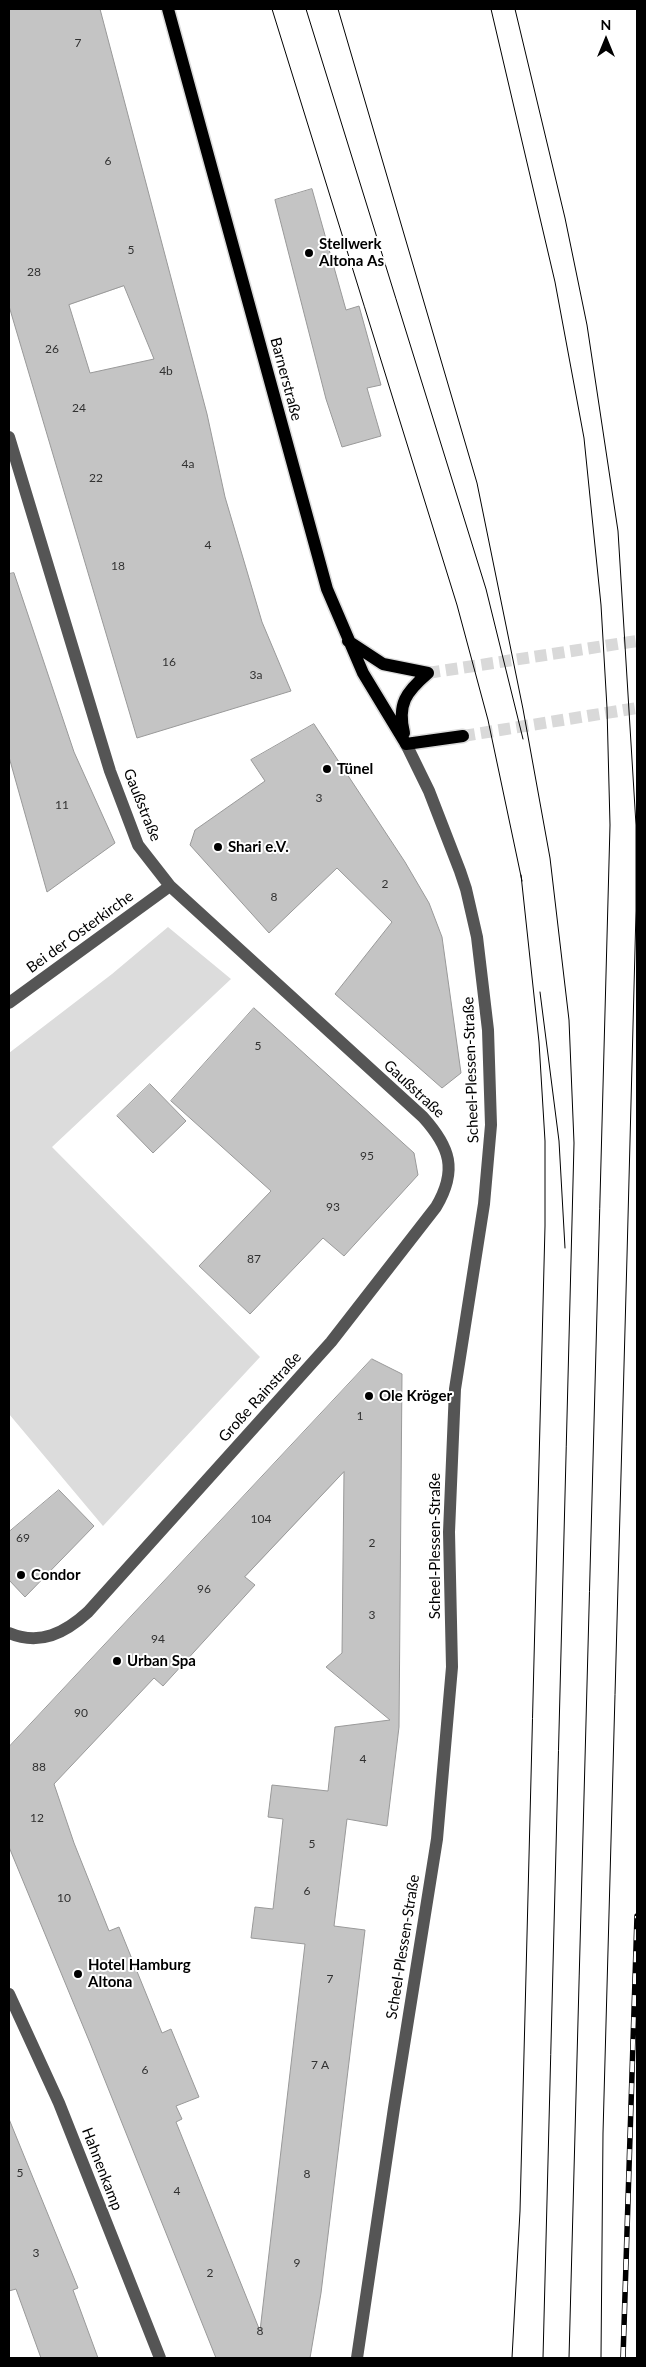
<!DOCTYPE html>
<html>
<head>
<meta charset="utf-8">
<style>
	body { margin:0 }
	#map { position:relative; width:646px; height:2367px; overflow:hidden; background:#fff; font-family:Lato,sans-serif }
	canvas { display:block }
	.frame { position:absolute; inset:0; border:10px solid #000; pointer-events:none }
	.north { position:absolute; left:581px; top:15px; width:50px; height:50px; -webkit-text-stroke:4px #fff; paint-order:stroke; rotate:0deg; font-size:14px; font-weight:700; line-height:20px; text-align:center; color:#000 }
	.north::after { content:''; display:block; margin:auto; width:18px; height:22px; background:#000; clip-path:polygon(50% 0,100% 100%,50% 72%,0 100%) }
</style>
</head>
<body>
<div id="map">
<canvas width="646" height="2367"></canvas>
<div class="frame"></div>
<div class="north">N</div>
</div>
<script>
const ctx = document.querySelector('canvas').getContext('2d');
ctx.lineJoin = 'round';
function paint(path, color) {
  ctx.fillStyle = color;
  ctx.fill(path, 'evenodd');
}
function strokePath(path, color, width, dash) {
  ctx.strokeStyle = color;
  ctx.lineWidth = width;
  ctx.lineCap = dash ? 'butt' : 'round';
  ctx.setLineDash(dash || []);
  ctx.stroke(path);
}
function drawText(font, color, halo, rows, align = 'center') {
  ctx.font = font + ' Lato,sans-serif';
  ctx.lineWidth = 4;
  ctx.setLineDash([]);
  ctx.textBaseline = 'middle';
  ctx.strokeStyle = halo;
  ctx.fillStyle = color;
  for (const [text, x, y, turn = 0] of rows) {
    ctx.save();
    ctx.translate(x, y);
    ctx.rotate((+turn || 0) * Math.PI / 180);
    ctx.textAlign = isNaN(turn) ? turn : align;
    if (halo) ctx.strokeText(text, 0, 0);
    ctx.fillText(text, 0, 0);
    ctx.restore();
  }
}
paint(new Path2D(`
	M 168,927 L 231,979 L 52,1147 L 260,1357 L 103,1526 L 9,1414 L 9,1053 L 112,974 Z`), '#dcdcdc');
const building = new Path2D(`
	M 9,9 L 100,9 L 207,414 L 225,497 L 262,622 L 291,691 L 137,738 L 9,306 ZM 124,286 L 154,359 L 90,373 L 69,305 Z
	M 312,189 L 346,310 L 359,306 L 381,385 L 367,388 L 381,436 L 342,447 L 326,399 L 275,200 Z
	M 14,573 L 74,752 L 115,843 L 47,892 L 9,757 L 9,574 Z
	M 314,724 L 405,862 L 429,903 L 442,937 L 461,1073 L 442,1088 L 335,994 L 392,922 L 337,868 L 269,933 L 190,845 L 195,830 L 265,781 L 251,760 Z
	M 254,1008 L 414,1153 L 418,1175 L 344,1256 L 323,1238 L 250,1314 L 199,1266 L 271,1191 L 171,1101 Z
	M 150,1084 L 186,1121 L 153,1153 L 117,1116 Z
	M 372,1359 L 402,1374 L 399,1727 L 387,1826 L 347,1819 L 334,1926 L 365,1930 L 321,2293 L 310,2358 L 216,2358 L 90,2043 L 9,1847 L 9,1747 ZM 344,1472 L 342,1653 L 326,1667 L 390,1720 L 335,1727 L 328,1791 L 272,1785 L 268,1817 L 283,1819 L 273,1909 L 255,1907 L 251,1938 L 305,1944 L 260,2331 L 176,2122 L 182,2119 L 176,2106 L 199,2097 L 171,2029 L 162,2033 L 119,1927 L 109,1931 L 74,1843 L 54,1784 L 154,1678 L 163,1686 L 255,1585 L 245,1577 Z
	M 59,1490 L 94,1526 L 25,1597 L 9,1580 L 9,1532 Z
	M 9,2119 L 78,2288 L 73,2290 L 98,2358 L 41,2358 L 16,2289 L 9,2291 Z`);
paint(building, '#c4c4c4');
strokePath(building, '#999', 1);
strokePath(new Path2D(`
	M 428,673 L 637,641
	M 463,736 L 637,708`), '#d9d9d9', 12, [12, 6]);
const major = new Path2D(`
	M 168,9 L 327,589 L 363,673 L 406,744
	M 348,641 L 383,664 L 428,673
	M 404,733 C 397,704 406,692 428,673
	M 406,744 L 463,736`);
strokePath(major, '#dbdbdb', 15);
strokePath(new Path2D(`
	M 9,437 L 110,771 L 138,845 L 170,886 L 423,1117 C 450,1147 458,1170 436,1207 L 331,1342 L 88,1612 C 65,1633 40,1646 9,1633
	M 9,1003 L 170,886
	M 9,1994 L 59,2103 L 160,2358
	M 357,2358 L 394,2108 L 437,1839 L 452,1667 L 449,1532 L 455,1389 L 484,1204 L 491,1125 L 488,1030 L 477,937 L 466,889 L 460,871 L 429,791 L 406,744`), '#555', 12);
strokePath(major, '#000', 12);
strokePath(new Path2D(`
	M 272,9 L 457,605 L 488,720 L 522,881
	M 306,9 L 486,589 L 523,739
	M 338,9 L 477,483 L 523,709 L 550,858 L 569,1020 L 574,1143 L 543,2358
	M 491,9 L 555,282 L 584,438 L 601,605 L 607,708 L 610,825 L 569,2358
	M 515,9 L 565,218 L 587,325 L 618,531 L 636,825 L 636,911 L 627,1256 L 603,2133 L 601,2358
	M 540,992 L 559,1141 L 565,1248
	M 512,2358 L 520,2211 L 545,1226 L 545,1141 L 539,1042 L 521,875`), '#000', 1);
const rail = new Path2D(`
	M 623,2358 L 637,1916`);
strokePath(rail, '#000', 5.5);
strokePath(rail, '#fff', 4, [11]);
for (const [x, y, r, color] of [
	[309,253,5,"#000"],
	[327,769,5,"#000"],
	[218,847,5,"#000"],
	[369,1396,5,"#000"],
	[21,1575,5,"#000"],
	[117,1661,5,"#000"],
	[78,1974,5,"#000"]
]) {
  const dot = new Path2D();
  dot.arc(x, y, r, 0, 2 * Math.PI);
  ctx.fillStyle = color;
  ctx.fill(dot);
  strokePath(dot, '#fff', 2);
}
drawText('12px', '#313131', null, [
	["7",78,43],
	["6",108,161],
	["5",131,250],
	["28",34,272],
	["26",52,349],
	["4b",166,371],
	["24",79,408],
	["4a",188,464],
	["22",96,478],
	["4",208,545],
	["18",118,566],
	["16",169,662],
	["3a",256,675],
	["3",319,798],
	["11",62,805],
	["2",385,884],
	["8",274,897],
	["5",258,1046],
	["95",367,1156],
	["93",333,1207],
	["87",254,1259],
	["1",360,1416],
	["104",261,1519],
	["69",23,1538],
	["2",372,1543],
	["96",204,1589],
	["3",372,1615],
	["94",158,1639],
	["90",81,1713],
	["4",363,1759],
	["88",39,1767],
	["12",37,1818],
	["5",312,1844],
	["6",307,1891],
	["10",64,1898],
	["7",330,1979],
	["7 A",320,2065],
	["6",145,2070],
	["5",20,2173],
	["8",307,2174],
	["4",177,2191],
	["3",36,2253],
	["9",297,2263],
	["2",210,2273],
	["8",260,2331]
]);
drawText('bold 15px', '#000', '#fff', [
	["Stellwerk",319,244],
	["Altona As",319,261],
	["Tünel",337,769],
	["Shari e.V.",228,847],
	["Ole Kröger",379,1396],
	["Condor",31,1575],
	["Urban Spa",127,1661],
	["Hotel Hamburg",88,1965],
	["Altona",88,1982]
], 'left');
drawText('15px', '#000', '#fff', [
	["Barnerstraße",286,379,75],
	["Gaußstraße",142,805,68],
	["Bei der Osterkirche",80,932,-36],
	["Scheel-Plessen-Straße",471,1070,-92],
	["Gaußstraße",414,1089,43],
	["Große Rainstraße",260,1397,-48],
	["Scheel-Plessen-Straße",435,1546,-90],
	["Scheel-Plessen-Straße",403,1947,-81],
	["Hahnenkamp",102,2169,69]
]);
</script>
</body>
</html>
